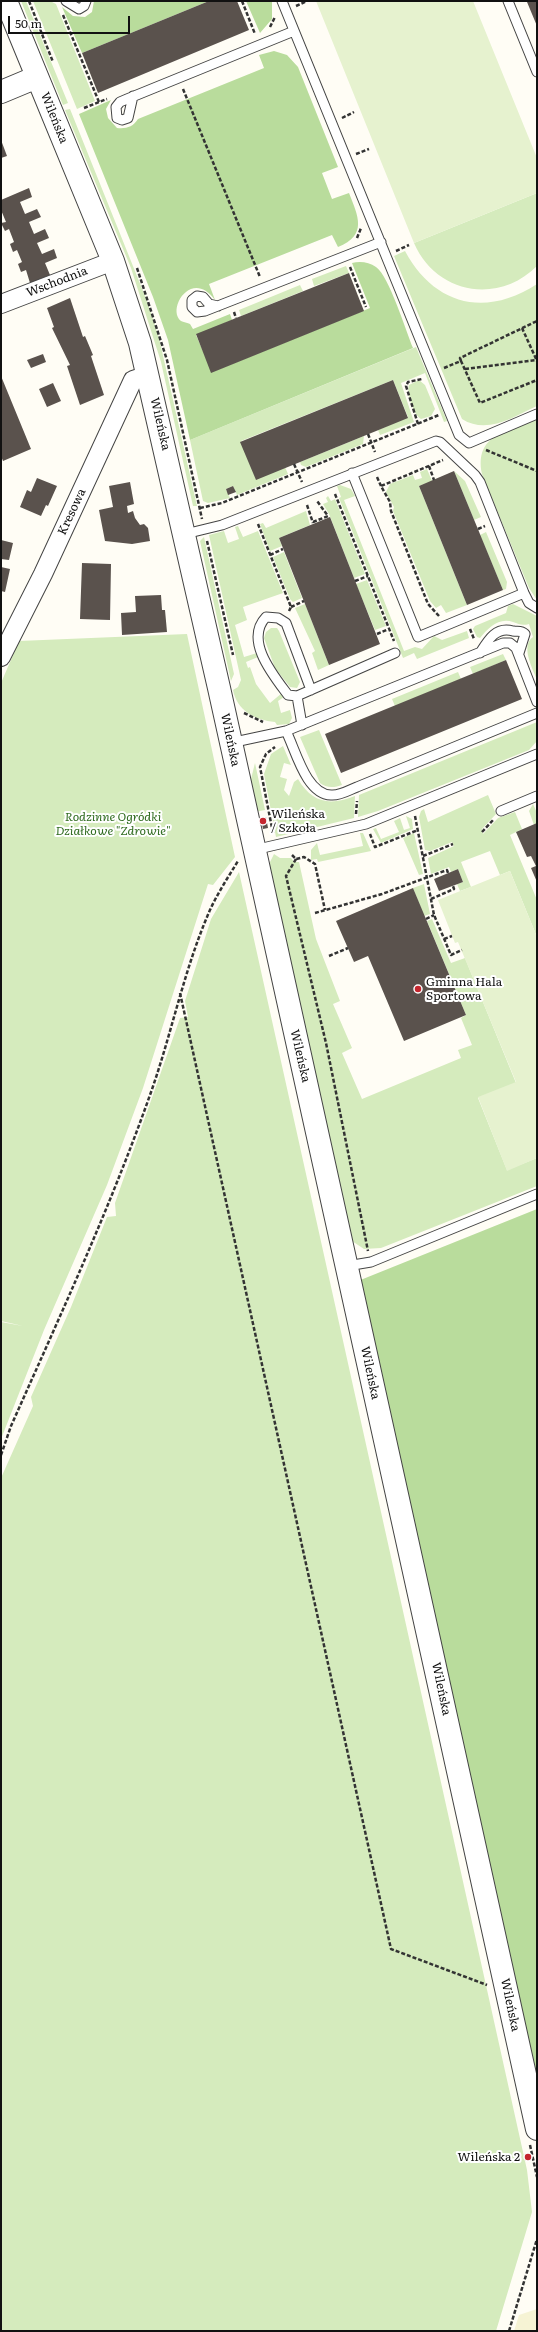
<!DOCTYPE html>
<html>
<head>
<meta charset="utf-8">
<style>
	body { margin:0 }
	#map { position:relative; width:538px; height:2332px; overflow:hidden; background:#fffdf5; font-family:Literata,serif }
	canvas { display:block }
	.frame { position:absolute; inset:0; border:2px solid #111; pointer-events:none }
	.scale { position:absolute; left:8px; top:16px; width:122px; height:18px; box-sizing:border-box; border:2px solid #111; border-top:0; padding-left:5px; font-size:12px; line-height:14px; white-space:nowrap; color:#111; -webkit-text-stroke:3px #fff; paint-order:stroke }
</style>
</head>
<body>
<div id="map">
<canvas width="538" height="2332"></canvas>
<div class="frame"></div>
<div class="scale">50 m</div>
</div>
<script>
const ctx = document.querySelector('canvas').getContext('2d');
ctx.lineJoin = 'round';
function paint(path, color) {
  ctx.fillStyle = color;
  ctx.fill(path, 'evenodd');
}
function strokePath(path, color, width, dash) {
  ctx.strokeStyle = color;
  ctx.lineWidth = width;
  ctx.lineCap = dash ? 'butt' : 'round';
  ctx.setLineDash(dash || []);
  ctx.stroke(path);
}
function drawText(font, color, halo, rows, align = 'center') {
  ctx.font = font + ' Literata,serif';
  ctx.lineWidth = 4;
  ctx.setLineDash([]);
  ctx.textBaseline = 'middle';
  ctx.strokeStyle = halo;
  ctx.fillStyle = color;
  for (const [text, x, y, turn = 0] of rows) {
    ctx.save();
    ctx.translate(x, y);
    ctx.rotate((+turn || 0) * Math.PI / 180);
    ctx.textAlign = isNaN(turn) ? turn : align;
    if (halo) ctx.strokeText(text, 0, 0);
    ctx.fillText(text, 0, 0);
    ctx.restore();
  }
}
paint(new Path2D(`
	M 537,2309 L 537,2331 L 514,2331 L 519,2315 Z`), '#f6f3d4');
paint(new Path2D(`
	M 21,1 L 26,1 L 68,103 L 63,105 Z
	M 33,1 L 50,1 L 56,4 L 95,101 L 77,109 Z
	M 70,109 L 147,301 L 159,338 L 197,506 L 193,506 L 161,362 L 131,268 L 65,110 Z
	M 537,193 L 537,266 C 498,305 436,294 414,243 Z
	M 405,251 C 434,305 485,318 537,284 L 537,406 C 513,417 487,435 462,419 L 394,256 Z
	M 346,266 L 349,273 L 314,286 L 312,279 Z
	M 300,285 L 303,291 L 241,316 L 239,310 Z
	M 416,347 L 447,421 L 444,422 L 425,373 L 401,383 L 414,422 L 380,435 L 378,430 L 408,417 L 393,380 L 241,441 L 256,479 L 285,467 L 288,474 L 237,495 L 233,486 L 226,489 L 230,498 L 208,503 L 203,501 L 190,440 Z
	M 419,380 L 425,385 L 435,409 L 431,416 L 421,419 C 414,415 406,393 409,385 Z
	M 537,419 L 537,600 L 529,588 L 482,474 C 474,434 508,431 537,419 Z
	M 364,436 L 363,444 L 306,467 L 301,465 L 300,462 Z
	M 427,469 L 432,481 L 419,486 L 467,605 L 446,613 L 441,605 L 436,608 L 430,601 L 393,511 L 394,507 L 386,492 L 390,484 L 413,475 L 415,480 L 422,478 L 420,472 Z
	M 454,471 L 465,481 L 481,517 L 474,520 Z
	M 340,485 L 351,489 L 355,496 L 344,500 L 404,651 L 415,647 L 422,649 L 434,636 L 442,640 L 467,631 L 469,638 L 417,659 L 414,653 L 403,658 L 339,498 L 341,497 L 337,486 Z
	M 328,496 L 331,501 L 335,499 L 365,574 L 354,578 L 329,514 L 323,504 L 328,502 L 326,498 Z
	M 306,511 L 310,525 L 279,538 L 282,546 L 270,551 L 260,524 L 263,523 L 266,528 Z
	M 238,526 L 243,537 L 258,531 L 283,593 L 243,607 L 247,620 L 235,625 L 244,657 L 257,653 L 258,657 L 246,662 L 248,668 L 250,667 L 256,684 L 270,703 L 282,693 L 284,697 L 278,701 L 281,713 L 290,710 L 292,718 L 289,724 L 277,725 L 275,722 C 255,720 237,711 233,690 L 238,687 L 241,680 L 209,535 L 224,531 L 228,543 L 239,539 L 235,527 Z
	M 486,532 L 507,582 L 506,589 L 503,590 L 480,535 Z
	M 204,537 L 234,674 L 231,681 L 200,541 Z
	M 284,552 L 302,598 L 293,602 L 290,599 L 273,557 Z
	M 367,580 L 386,626 L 375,630 L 356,584 Z
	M 305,604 L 329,665 L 318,670 L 312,653 L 315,651 L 295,608 Z
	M 513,604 L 537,616 L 537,680 C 533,669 520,646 533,637 L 529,624 C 522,626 519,624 513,622 C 499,617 488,628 480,638 L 477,637 L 473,629 L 475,626 L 506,613 L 508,606 Z
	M 271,628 L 277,628 L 279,631 L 300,682 L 297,688 L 290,687 L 275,668 L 264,638 L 266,632 Z
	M 187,634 L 235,857 L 213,885 L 208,884 L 143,1088 L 107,1185 L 44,1330 L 1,1439 L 1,1322 L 23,1326 L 1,1321 L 1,683 L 19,641 Z
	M 503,654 L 506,660 L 473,674 L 470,667 Z
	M 458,672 L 461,679 L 395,706 L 392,699 Z
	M 537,722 L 537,741 L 529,750 L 378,811 L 358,817 L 359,795 Z
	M 319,730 L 342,785 C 334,788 326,788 320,783 L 300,737 Z
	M 283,746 L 291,765 L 284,763 L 280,777 L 287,779 L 284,790 L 289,796 L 294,782 L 298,779 C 312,803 330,806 355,796 L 354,818 L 276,837 L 264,774 L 271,754 Z
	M 255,763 L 265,810 L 255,812 L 250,783 Z
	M 488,795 L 496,814 L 482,829 L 483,834 L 498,818 L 515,812 L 522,829 L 510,835 L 537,900 L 537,937 L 510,871 L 500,875 L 490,851 L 461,862 L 471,887 L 460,891 L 457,884 L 463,882 L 458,869 L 451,872 L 449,867 L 431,874 L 428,858 L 454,846 L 452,842 L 430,851 L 425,850 L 419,817 L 421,811 L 424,809 L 428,822 Z
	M 533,804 L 537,813 L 537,823 L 534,825 L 529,811 Z
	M 406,816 L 412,819 L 413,829 L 381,843 L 373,829 L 376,828 L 381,839 L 399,832 L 394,821 L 400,818 L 404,830 L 410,828 Z
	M 360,833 L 363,833 L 371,851 L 318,862 L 317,859 L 311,860 L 311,850 L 317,843 L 320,855 L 363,846 Z
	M 414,833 L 423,874 L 419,875 L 403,838 Z
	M 274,854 L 280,858 L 291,858 L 294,862 L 299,862 L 316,939 L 340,1001 L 333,1004 L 352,1048 L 342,1053 L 362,1099 L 461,1058 L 458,1050 L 472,1045 L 461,1018 L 466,1015 L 427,921 L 432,919 L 451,963 L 465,958 L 516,1083 L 478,1098 L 507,1170 L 537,1158 L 537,1186 L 381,1248 L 364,1249 L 349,1239 L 267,868 Z
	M 239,872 L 527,2170 L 532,2212 L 496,2331 L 1,2331 L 1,1478 L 33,1406 L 31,1397 L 71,1307 L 107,1217 L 116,1216 L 115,1203 L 180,1018 L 188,1017 L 185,1001 L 211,919 Z
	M 424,884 L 430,914 L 424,916 L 413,888 Z`), '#d5ebbd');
paint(new Path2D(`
	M 94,1 L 209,1 L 82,53 L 62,7 L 73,16 L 85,17 L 92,12 Z
	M 246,1 L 272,1 L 272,19 L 260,33 Z
	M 274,51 L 287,55 L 298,67 L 338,167 L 322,173 L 332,199 L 349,193 C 358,216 368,235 338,247 L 332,235 L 209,284 L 215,300 C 192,268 166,309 181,321 C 183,322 188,323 190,324 L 193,329 L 230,314 L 232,320 L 196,335 L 212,372 L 370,308 L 352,263 C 360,261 369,262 376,267 C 389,276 406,331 413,348 L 190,440 L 168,340 L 153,297 L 79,114 L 111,100 L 106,109 L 108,118 L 117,128 C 126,129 133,127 138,119 L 264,68 L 259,55 Z
	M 537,1209 L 537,2081 L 358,1281 Z`), '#b9dc9c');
paint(new Path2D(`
	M 316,1 L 473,1 L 537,158 L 537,193 L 414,243 Z
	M 510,871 L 537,937 L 537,1158 L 507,1171 L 478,1097 L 516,1082 L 458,942 L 455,943 L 438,900 Z`), '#e6f2cf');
paint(new Path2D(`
	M 209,1 L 237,1 L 249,30 L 98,93 L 82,53 Z
	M 531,1 L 537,1 L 537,26 L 527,2 Z
	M 1,140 L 7,156 L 1,158 Z
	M 29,188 L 32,197 L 20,202 L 25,214 L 37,209 L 41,217 L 29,222 L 34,234 L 45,229 L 49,238 L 37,243 L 42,254 L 54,249 L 57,258 L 45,263 L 50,275 L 30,283 L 26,270 L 21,272 L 18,264 L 22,262 L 17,250 L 13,252 L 10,244 L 14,242 L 9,229 L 5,231 L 1,223 L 6,222 L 1,210 L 1,200 Z
	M 349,273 L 364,311 L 211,373 L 196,334 Z
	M 70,298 L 83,337 L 85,336 L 93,355 L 91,356 L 104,395 L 80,405 L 67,366 L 70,365 L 52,328 L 54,327 L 47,308 Z
	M 43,354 L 46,362 L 31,368 L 27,360 Z
	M 1,376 L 31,449 L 3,461 L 1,456 Z
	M 393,380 L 408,418 L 256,480 L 240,442 Z
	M 53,383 L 61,401 L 47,407 L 39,389 Z
	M 454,471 L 503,590 L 467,605 L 419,486 Z
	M 37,478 L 57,486 L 48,506 L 46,505 L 41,516 L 20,507 L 27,490 L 31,492 Z
	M 130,482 L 134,504 L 127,506 L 128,513 L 133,511 L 135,518 L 140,525 L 144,524 L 148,528 L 150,541 L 132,544 L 105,541 L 99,510 L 113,507 L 109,486 Z
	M 233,486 L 236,492 L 228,495 L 226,489 Z
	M 330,517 L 380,644 L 329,665 L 279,538 Z
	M 1,540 L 13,543 L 9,560 L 1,559 Z
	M 82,563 L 111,564 L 110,620 L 80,619 Z
	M 1,567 L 10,569 L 5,592 L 1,591 Z
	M 161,595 L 162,610 L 165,610 L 167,632 L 122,635 L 121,613 L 136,612 L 135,596 Z
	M 506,660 L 522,699 L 341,773 L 325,734 Z
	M 266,817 L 268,828 L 263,829 L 261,819 Z
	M 537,823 L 537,882 L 531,868 L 536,866 L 531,856 L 527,857 L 516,832 Z
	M 458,869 L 463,882 L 439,891 L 434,879 Z
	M 413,888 L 466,1015 L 404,1041 L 368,956 L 354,962 L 336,921 Z`), '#5a524d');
const service = new Path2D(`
	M 66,1 L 79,9 L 84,6 L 86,1
	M 282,1 L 459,435 L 469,443 L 537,414
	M 508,1 L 537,72
	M 133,96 L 128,118 L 122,120 L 117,118 L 116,107 L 120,102 L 127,99 L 294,31
	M 218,306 L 209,304 L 203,297 L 197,296 L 192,300 L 192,307 L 197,312 L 205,311 L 381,242
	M 352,473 L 418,637 L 524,593
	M 185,534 L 222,525 L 436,441 L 440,442 L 475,475 L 480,482 L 524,593 L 529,603 L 537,608
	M 480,653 C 488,640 496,626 513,631 C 518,632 521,630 525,634 L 519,653
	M 297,696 L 288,695 C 273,675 244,640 266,617 L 278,618 L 286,623 L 311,690
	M 302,725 L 297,696 L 395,653
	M 286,731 C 296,751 306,794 331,795 C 340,796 349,790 357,787 L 537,713
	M 230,743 L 286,731 L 503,643 L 510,643 L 516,648 L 537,702
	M 501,811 L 537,796
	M 254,850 L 366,824 L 537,754
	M 347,1266 L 371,1262 L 537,1194`);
const minor = new Path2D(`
	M 1,304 L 113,261
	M 1,657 L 43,574 L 133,380 L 148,375`);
const tertiary = new Path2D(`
	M 6,1 L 113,261 L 140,343 L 219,688 L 537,2129
	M 1,92 L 37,77`);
strokePath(service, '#444', 11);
strokePath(minor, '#444', 20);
strokePath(tertiary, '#444', 24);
strokePath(new Path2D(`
	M 29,1 L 53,62
	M 242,1 L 255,34
	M 296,6 L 307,1
	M 63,15 L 99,102 L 107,99
	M 270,27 L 275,17
	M 183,89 L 260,277
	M 84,108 L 99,102
	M 342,118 L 354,112
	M 356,154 L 369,149
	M 357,238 L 361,228
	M 396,251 L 409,245
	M 350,267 L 366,307
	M 137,268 L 167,360 L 202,519
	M 234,312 L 236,318
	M 522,328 L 537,361
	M 461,361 L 460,358 L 537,321
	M 444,368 L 461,361 L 480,403 L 537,380
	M 465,369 L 537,360
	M 418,424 L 406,386 L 408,382 L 422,379
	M 368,434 L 375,452
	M 486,450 L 537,471
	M 294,464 L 302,482
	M 429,466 L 434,480
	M 377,477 L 381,486
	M 335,494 L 394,641
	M 307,505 L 313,523
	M 200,508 L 222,503 L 439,415
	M 313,522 L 328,516 L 317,501
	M 258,524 L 291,607 L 289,611
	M 478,529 L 485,526
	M 207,541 L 233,655
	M 270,555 L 283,549
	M 355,581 L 368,576
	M 291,607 L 304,601
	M 439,616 L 428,604 L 391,511 L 390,502 L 381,486 L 443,460
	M 470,629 L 474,639
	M 377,634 L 389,629
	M 244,713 L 263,722
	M 356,814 L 357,801
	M 415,816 L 434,915 L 451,955 L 462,950
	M 482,832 L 494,819
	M 273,833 L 260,767 L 266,754 L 275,747
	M 370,834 L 375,847 L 418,830
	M 292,855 L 296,859 L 304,857 L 315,864 L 325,910
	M 423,856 L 453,844
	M 296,859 L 286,876 L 326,1043 L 368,1251
	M 431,899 L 454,889 L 453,886
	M 315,913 L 382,894 L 447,870 L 448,873
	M 426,919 L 434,915
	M 444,939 L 452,936
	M 329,956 L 348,948
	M 180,993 L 391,1949 L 487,1985
	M 1,1455 L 11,1426 C 60,1316 110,1208 150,1095 C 171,1036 183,974 207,917 C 215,897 227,879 238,861
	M 530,2145 L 537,2177
	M 509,2331 L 537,2239`), '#333', 2.5, [4, 2]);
strokePath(service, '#fff', 9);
strokePath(minor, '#fff', 18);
strokePath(tertiary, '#fff', 22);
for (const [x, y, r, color] of [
	[263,821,4,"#c4262e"],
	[418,989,4,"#c4262e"],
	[528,2157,4,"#c4262e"]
]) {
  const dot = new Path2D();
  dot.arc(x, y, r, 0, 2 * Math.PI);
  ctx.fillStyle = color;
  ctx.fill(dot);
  strokePath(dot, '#fff', 1.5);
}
drawText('12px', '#111', '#fff', [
	["Wileńska",54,118,68],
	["Wschodnia",57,282,-21],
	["Wileńska",160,424,77],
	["Kresowa",72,512,-65],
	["Wileńska",230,740,78],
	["Wileńska",300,1056,77],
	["Wileńska",370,1373,78],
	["Wileńska",441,1689,78],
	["Wileńska",510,2005,78]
]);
drawText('12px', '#111', '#fff', [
	["Wileńska",271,814],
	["/ Szkoła",271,828],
	["Gminna Hala",426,982],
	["Sportowa",426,996],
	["Wileńska 2",520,2157,"right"]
], 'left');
drawText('italic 12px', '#2f6b1f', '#fff', [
	["Rodzinne Ogródki",113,817],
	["Działkowe \"Zdrowie\"",113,831]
]);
</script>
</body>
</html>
